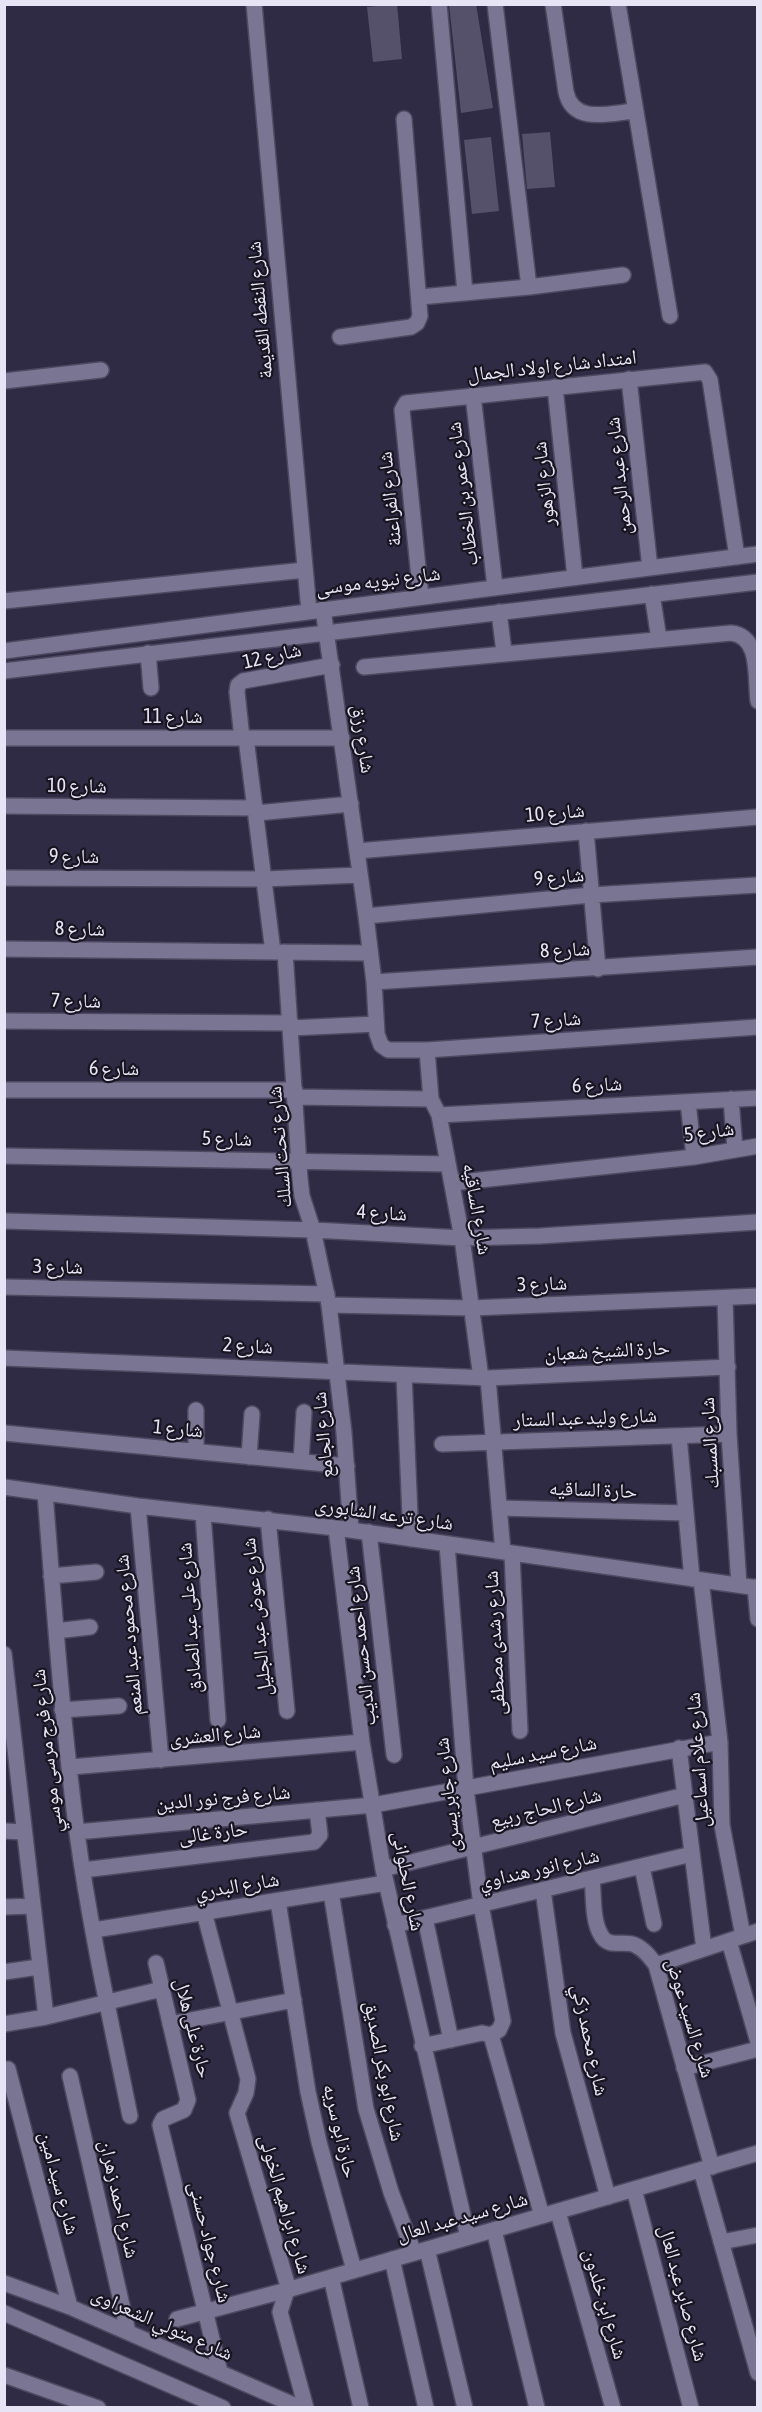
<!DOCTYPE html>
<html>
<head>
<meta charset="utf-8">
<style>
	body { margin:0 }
	#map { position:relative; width:762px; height:2412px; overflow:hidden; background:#302b45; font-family:"Asap Condensed",sans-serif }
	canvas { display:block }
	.frame { position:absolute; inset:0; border:6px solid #e6e4f5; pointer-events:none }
</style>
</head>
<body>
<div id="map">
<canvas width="762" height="2412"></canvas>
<div class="frame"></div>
</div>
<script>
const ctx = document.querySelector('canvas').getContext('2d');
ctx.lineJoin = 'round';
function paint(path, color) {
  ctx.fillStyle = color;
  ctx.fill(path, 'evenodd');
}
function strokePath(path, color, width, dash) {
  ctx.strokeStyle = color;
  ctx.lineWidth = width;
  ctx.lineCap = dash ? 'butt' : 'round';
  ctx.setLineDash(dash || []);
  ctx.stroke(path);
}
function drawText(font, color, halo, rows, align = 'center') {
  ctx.font = font + ' "Asap Condensed","Noto Naskh Arabic",sans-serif';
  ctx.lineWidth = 4.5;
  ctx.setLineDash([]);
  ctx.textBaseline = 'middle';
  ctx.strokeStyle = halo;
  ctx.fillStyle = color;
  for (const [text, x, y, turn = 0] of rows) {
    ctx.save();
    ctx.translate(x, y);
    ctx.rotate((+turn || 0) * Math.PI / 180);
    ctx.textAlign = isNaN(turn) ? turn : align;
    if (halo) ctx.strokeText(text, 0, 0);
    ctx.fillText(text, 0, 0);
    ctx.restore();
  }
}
paint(new Path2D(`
	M 397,4 L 402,59 L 373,62 L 367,7 Z
	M 449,4 L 476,4 L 493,108 L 461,113 Z
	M 550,132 L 555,187 L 527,189 L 522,134 Z
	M 491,137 L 499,211 L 472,214 L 464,140 Z`), '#56516a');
const minor = new Path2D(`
	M 254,4 L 309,611
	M 439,4 L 465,293
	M 495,4 L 529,287
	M 553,4 L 566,92 C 573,125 610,113 635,111
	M 618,4 L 670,316
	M 420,297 L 529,287 L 623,275
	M 340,337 L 411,327 L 417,323 L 420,316 L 404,119
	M 629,379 L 650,568
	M 4,381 L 101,370
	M 555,387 L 575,577
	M 473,395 L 495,587
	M 652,594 L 659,639
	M 421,597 L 402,410 L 406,403 L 705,372 L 710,380 L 737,557
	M 4,601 L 305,570
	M 323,609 L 366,916 L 374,982 L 377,1034 L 381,1045 L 388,1050 L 427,1050 L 758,1027
	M 499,612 L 504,652
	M 4,651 L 758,554
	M 148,653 L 151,688
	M 364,667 L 731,633 C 761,636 755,678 758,701
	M 4,671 L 758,582
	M 4,738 L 342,738
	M 242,738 L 237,692 L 238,685 L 243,681 L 332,665
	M 246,738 L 273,952
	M 4,806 L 256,808
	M 257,813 L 351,804
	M 586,831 L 598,969
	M 357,851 L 758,817
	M 4,878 L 264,879 L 360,875
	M 366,916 L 591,895 L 758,885
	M 4,949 L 370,953
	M 285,952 L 300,1179 L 302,1196 L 313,1230 L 329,1305 L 344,1433 L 351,1530
	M 374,982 L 758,957
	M 4,1021 L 291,1023
	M 291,1028 L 376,1024
	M 427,1050 L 431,1099 L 439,1115 L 462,1238 L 481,1378
	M 4,1090 L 295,1090
	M 295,1097 L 431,1099
	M 731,1099 L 735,1150
	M 688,1102 L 694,1157
	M 439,1115 L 758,1098
	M 4,1156 L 448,1164
	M 452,1183 L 694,1157 L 758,1146
	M 4,1221 L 313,1230 L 462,1238 L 540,1236 L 758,1222
	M 4,1287 L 327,1294
	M 725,1298 L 729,1434 L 739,1585
	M 329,1305 L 472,1308 L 758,1296
	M 4,1358 L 488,1378 L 728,1367
	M 404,1375 L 411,1539
	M 488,1378 L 503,1552
	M 4,1433 L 347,1466
	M 679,1436 L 692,1579
	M 442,1444 L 729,1434
	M 196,1451 L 196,1410
	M 249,1457 L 252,1414
	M 301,1461 L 304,1412
	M 4,1487 L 138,1506 L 336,1528 L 758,1588
	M 45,1493 C 54,1606 62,1720 77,1833 C 90,1928 111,2022 130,2116
	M 138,1506 L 161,1760
	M 499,1508 L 685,1513
	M 203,1514 L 218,1720
	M 268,1519 L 287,1711
	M 336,1528 L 362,1742 L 383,1869 L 468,2237
	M 369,1532 L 394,1755
	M 447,1544 L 466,1789 L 481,1905 L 503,2021 L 499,2030 L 491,2035
	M 512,1554 L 520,1731
	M 51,1576 L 96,1572
	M 701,1580 L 720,1742 L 722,1825 L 743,1936
	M 755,1587 L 758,1619
	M 56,1631 L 90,1627
	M 4,1654 L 46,2017
	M 62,1710 L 119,1706
	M 679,1748 L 704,1949
	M 71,1767 L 362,1742
	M 4,1831 L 24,1832
	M 77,1832 L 373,1805 L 720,1742
	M 642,1867 L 654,1924
	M 383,1869 L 685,1795
	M 83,1870 L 314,1842 L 320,1835 L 317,1810
	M 592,1878 C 594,1896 592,1920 601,1935 C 608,1949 624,1940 635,1945 C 644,1949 650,1957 656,1965 L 712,2167
	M 543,1890 L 563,2033 L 608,2197
	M 331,1892 L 366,2109 L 391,2192 L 414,2253
	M 278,1901 L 308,2092 L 319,2142 L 354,2270
	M 4,1907 L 33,1906
	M 204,1912 L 248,2079 L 246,2093 L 237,2113 L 287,2283 L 287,2290 L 280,2312 L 306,2408
	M 425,1918 L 451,2040
	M 395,1925 L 692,1854
	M 94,1930 L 386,1883
	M 729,1941 L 758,2042
	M 156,1963 L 188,2100 L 184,2110 L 163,2119 L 160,2125 L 220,2372
	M 656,1965 L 758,1931
	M 4,1972 L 39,1967
	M 4,2024 L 46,2017 L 162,1989
	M 170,2024 L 294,2000
	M 422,2046 L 482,2033 L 491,2035 L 542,2216
	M 684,2068 L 758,2049
	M 8,2069 L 70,2307
	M 70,2076 L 128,2332
	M 701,2170 L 758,2373
	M 634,2189 L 691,2408
	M 558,2212 L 613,2408
	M 494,2230 L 537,2408
	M 721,2242 L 758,2235
	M 427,2249 L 465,2408
	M 392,2259 L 426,2408
	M 331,2277 L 361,2408
	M 4,2283 L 70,2307 L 301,2408
	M 4,2313 L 223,2408
	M 177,2319 L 287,2290 L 758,2153
	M 4,2375 L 98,2408`);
strokePath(minor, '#4e4960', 18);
strokePath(minor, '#7b7594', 15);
drawText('20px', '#e6e4f5', '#181521', [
	["شارع النقطه القديمة",260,310,-95],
	["امتداد شارع اولاد الجمال",552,366,-6],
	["شارع عبد الرحمن",619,476,-96],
	["شارع الزهور",544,484,-96],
	["شارع عمر بن الخطاب",463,494,-97],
	["شارع الفراعنة",390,499,-96],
	["شارع نبويه موسى",378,581,-7],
	["شارع 12",272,656,-13],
	["شارع 11",173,717],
	["شارع رزق",363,739,82],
	["شارع 10",77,786,1],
	["شارع 10",555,813,-5],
	["شارع 9",74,857],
	["شارع 9",559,877,-5],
	["شارع 8",80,929,1],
	["شارع 8",565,950,-3],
	["شارع 7",76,1001,1],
	["شارع 7",556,1020,-4],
	["شارع 6",114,1069],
	["شارع 6",597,1085,-3],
	["شارع 5",709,1132,-8],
	["شارع 5",227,1139,1],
	["شارع تحت السلك",280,1147,-95],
	["شارع الساقيه",477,1209,80],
	["شارع 4",382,1213,3],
	["شارع 3",58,1267,1],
	["شارع 3",542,1284,-2],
	["شارع 2",248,1346,3],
	["حارة الشيخ شعبان",607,1351,-3],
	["شارع وليد عبد الستار",585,1418,-2],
	["شارع 1",178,1429,5],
	["شارع الجامع",323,1435,-95],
	["شارع المسبك",710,1443,-93],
	["حارة الساقيه",593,1490,2],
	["شارع ترعه الشابورى",384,1514,8],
	["شارع عوض عبد الجليل",257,1617,-96],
	["شارع على عبد الصادق",190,1618,-94],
	["شارع محمود عبد المنعم",129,1635,-95],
	["شارع رشدى مصطفى",495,1643,-93],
	["شارع احمد حسن الديب",361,1646,-96],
	["شارع العشرى",215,1735,-5],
	["شارع فرج مرسى موسي",47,1751,-96],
	["شارع سيد سليم",543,1753,-11],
	["شارع علام اسماعيل",698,1760,-94],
	["شارع جابر يسرى",448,1795,-96],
	["شارع فرج نور الدين",223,1798,-5],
	["شارع الحاج ربيع",546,1808,-14],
	["حارة غالى",213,1833,-7],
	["شارع انور هنداوي",539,1869,-13],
	["شارع الحلوانى",408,1881,79],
	["شارع البدري",237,1886,-9],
	["شارع السيد عوض",690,2018,73],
	["حارة على هلال",193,2028,76],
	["شارع محمد زكي",590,2040,78],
	["شارع ابو بكر الصديق",384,2071,79],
	["حارة ابو سريه",340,2131,77],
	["شارع سيد امين",59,2183,75],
	["شارع احمد زهران",119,2199,77],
	["شارع ابراهيم الخولى",285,2204,74],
	["شارع سيد عبد العال",462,2217,-16],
	["شارع جواد حسنى",210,2242,76],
	["شارع صابر عبد العال",683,2293,75],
	["شارع ابن خلدون",605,2304,74],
	["شارع متولي الشعراوى",162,2324,24]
]);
</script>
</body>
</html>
